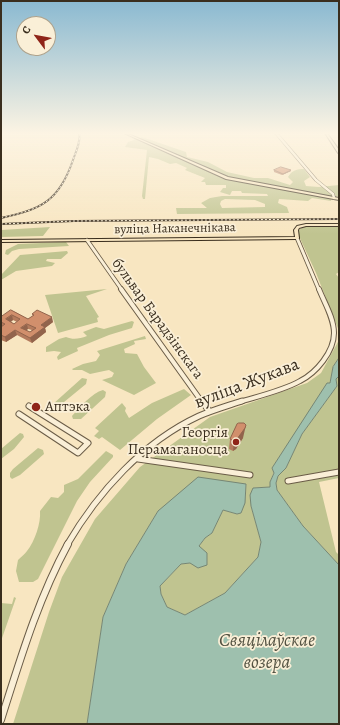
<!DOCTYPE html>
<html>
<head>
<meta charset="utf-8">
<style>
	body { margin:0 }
	#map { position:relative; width:340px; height:725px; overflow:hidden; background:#f8e6c1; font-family:Alegreya,serif }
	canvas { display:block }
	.frame { position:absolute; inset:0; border:2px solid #3a2e1e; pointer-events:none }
	.north { position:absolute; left:16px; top:16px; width:40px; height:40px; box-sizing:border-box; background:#faefd7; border:1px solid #ada28d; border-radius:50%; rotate:302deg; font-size:11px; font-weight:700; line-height:16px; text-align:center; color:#3a2e1e }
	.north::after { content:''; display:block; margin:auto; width:14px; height:18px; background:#8f2418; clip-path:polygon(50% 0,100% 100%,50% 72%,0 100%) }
</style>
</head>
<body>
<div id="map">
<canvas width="340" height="725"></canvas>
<div class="frame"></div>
<div class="north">С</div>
</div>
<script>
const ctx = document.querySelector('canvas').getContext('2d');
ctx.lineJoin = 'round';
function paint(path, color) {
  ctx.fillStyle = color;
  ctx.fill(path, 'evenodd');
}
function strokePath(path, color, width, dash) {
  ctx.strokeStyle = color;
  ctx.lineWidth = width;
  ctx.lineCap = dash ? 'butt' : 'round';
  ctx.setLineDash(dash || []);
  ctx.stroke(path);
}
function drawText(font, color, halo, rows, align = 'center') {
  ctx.font = font + ' Alegreya,serif';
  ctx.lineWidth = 3.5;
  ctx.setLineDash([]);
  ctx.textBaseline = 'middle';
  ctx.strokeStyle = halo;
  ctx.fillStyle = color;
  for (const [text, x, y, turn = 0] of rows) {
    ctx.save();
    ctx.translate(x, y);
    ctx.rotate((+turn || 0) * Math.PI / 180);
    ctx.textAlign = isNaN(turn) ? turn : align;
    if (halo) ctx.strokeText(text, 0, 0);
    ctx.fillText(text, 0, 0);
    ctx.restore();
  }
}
paint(new Path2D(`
	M 142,137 L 186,152 L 187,157 L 208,162 L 227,172 L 254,178 L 268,178 L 290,185 L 293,182 L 288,177 C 292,170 297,169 304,169 L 310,177 L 304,181 L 306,186 L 319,187 L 339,185 L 339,197 L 332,195 L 331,201 L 312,198 L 308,201 L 279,199 L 278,203 L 287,207 L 289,213 L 177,214 L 176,208 L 207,208 L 201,203 L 210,198 L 222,196 L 268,196 L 267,194 L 242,193 L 241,191 L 232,191 L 230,195 L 220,192 L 223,188 L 226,188 L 226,185 L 206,185 L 205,182 L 201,182 L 205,178 L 185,170 L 187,168 L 176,163 L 170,164 L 158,159 L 149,157 L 145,199 L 143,199 L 142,196 L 147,150 L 125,147 L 128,142 ZM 225,199 L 255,200 L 265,204 L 265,207 L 222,208 L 220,204 L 221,201 Z
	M 50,227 L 43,236 L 1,237 L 1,230 Z
	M 303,227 L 339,227 L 339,272 L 336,274 L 339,278 L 339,331 L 316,273 L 298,234 L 298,231 Z
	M 66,242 L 69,246 L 19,249 L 12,251 L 8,255 L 5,254 L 6,250 L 18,244 Z
	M 67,251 L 68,253 L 61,259 L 47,259 L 46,261 L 55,263 L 52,266 L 16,271 L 1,280 L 1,275 L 20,255 Z
	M 107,289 L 86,296 L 99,317 L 97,318 L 98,322 L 58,333 L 45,295 Z
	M 132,321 L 134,322 L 132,328 L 109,335 L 77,348 L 78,351 L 58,360 L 57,357 L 61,352 L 54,351 L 46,352 L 46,347 L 59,339 L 66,337 C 73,340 79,339 87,336 L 83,332 L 96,327 L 104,329 Z
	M 145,336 L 146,339 L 134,341 L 135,344 L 124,349 L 125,353 L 137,354 L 144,367 L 156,383 L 134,395 L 102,380 L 112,377 L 114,373 L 109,370 L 104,371 L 90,374 L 82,370 L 73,370 L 72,369 L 83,364 L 96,361 L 100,355 L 97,351 Z
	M 339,340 L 339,358 L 333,367 L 330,383 L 272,468 L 274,472 L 270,482 L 270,487 L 253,488 L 251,506 L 261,542 L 258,557 L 225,593 L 185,615 L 167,607 L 161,594 L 160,586 L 181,564 L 190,563 L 199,546 L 205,538 L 212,533 L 223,510 L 237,514 L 241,513 L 246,495 L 246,484 L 158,511 L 126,564 L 103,617 L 87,724 L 13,724 L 49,612 L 62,577 L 95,519 L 140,467 L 210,417 L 307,383 L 321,373 Z
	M 339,376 L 339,478 L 319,482 L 336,552 L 339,555 L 339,565 L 303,526 L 277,490 L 276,483 L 278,476 L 286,468 L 302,434 L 337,386 L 336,379 Z
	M 82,378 L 87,379 L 86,384 L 58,407 L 52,407 L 53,404 Z
	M 184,389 L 191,395 L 157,419 L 120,450 L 102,437 L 99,439 L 94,436 L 99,431 L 95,428 L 122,403 L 126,408 L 125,411 L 129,418 L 152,403 Z
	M 103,390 L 106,392 L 105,397 L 81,419 L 73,419 L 72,416 C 80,407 92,393 103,390 Z
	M 20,433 L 23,434 L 24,437 L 14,449 L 1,459 L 1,449 Z
	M 38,448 L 43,450 L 44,454 L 20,475 L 12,479 L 10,477 L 10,473 L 13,469 Z
	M 106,451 L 113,455 L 113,457 L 90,482 L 77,501 L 38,579 L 33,582 L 19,582 L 16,571 L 18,560 C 21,557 25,554 27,551 C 35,541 41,523 40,511 L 51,497 L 58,498 L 64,492 L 64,485 L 78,479 Z
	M 14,597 L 16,598 L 1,641 L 1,603 L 12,604 Z`), '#c0c490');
const water = new Path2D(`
	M 339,358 L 339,376 L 336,379 L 337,386 L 302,434 L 286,468 L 278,476 L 276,483 L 277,490 L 303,526 L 339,565 L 339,724 L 87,724 L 103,617 L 126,564 L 158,511 L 198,477 L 246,484 L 245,503 L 241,513 L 237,514 L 223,510 L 212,533 L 205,538 L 199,546 L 207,553 L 207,565 L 198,568 L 190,563 L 181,564 L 160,586 L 161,594 L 167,607 L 185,615 L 225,593 L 258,557 L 261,542 L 251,506 L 250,495 L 253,488 L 270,487 L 270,482 L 274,473 L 272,468 L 327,383 L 330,383 L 333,367 Z`);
paint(water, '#9ec0ae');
strokePath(water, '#768674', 1);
const minorFar4 = new Path2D(`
	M 276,133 L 316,180 L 333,194 L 334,198`);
const minorFar3 = new Path2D(`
	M 297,238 L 319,290
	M 87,240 L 122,290`);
const minorFar2 = new Path2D(`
	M 121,289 L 202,402
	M 239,402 C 259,396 282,391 300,381 C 316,373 334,352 334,333 C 334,318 324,302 319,289`);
const minorFar1 = new Path2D(`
	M 202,401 L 209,411
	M 19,414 L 78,453 L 88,443 L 29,406
	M 138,459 L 250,475
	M 288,481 L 339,472
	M 67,545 C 98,492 143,442 199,416 C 213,410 227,406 242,401`);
const minor = new Path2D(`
	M 1,720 C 20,660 38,599 68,544`);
const major = new Path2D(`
	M 124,133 L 126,133 L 228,177 L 339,198 L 339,200 L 226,179 Z
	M 325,133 L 327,133 L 339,150 L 339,153 L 338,153 Z
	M 306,224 L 339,224 L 339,226 L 306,226 L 299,228 L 298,230 L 299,238 L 297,239 L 1,242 L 1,240 L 295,237 L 294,230 L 297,226 Z`);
strokePath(minorFar4, '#6a5c47', 3.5);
strokePath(minorFar3, '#6a5c47', 4.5);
strokePath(minorFar2, '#6a5c47', 6);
strokePath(minorFar1, '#6a5c47', 7);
strokePath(minor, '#6a5c47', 8);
strokePath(major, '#3a2e1e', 2);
strokePath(minorFar4, '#faefd7', 2.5);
strokePath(minorFar3, '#faefd7', 3);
strokePath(minorFar2, '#faefd7', 4);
strokePath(minorFar1, '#faefd7', 5);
strokePath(minor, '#faefd7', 6);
paint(major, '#f8e6c1');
const rail = new Path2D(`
	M 1,218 C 42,209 59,201 73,160 C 76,151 81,142 79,133
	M 1,224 L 74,221 L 339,219`);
strokePath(rail, '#3a2e1e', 2);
strokePath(rail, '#faefd7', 1, [2]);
paint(new Path2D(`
	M 274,170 L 291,171 L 282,175 L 274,172 Z
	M 11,310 L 28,319 L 33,316 L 32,314 L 53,322 L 45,328 L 46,332 L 32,343 L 17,335 L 6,342 L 1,340 L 1,327 L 2,327 L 1,326 L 1,317 ZM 13,320 L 17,322 L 14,324 L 11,322 ZM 28,329 L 32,330 L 30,332 L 26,330 Z
	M 243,438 L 236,449 L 233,451 L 229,449 L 230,439 Z`), '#b47b5d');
paint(new Path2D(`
	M 291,170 L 291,171 L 282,175 L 283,174 Z
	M 12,315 L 13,320 L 7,324 L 6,319 Z
	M 52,317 L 53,322 L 45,328 L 46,332 L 32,343 L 30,338 L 41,325 Z
	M 27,324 L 28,329 L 23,333 L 21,328 Z
	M 15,330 L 17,335 L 6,342 L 5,337 Z
	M 246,425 L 243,438 L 236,449 L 233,451 L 234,441 Z`), '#92644c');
const building = new Path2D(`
	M 281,167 L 291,170 L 283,174 L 274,170 Z
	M 11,310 L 28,319 L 34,315 L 32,314 L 37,310 L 52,317 L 41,325 L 45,327 L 30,338 L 15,330 L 5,337 L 1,335 L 1,327 L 5,324 L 1,322 L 1,317 ZM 12,315 L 20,319 L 14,324 L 6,319 ZM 27,324 L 36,328 L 30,332 L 21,328 Z
	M 239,423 L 244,423 L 246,425 L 245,428 L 237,439 L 234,441 L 230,439 L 237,424 Z`);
paint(building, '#d18f6c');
strokePath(building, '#92644c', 1);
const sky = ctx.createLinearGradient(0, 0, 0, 234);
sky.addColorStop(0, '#8ab9d1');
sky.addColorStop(0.57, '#fcf4e3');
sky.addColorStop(1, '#fcf4e300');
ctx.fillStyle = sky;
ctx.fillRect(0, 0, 340, 234);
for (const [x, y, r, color] of [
	[36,407,5,"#8f2418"],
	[236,442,4,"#8f2418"]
]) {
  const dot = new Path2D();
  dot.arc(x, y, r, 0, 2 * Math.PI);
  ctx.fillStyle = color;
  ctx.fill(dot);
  strokePath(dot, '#faefd7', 1.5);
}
drawText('13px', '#3a2e1e', '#faefd7', [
	["вуліца Наканечнікава",175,229,-1]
]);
drawText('15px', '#3a2e1e', '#faefd7', [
	["бульвар Барадзінскага",157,319,54]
]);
drawText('15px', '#3a2e1e', '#faefd7', [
	["Аптэка",45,407],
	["Георгія",228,433,"right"],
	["Перамаганосца",228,450,"right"]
], 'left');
drawText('18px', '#3a2e1e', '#faefd7', [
	["вуліца Жукава",247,384,-21]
]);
drawText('italic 19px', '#535242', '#faefd7', [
	["Свяцілаўскае",267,641],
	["возера",267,663]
]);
</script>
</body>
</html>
